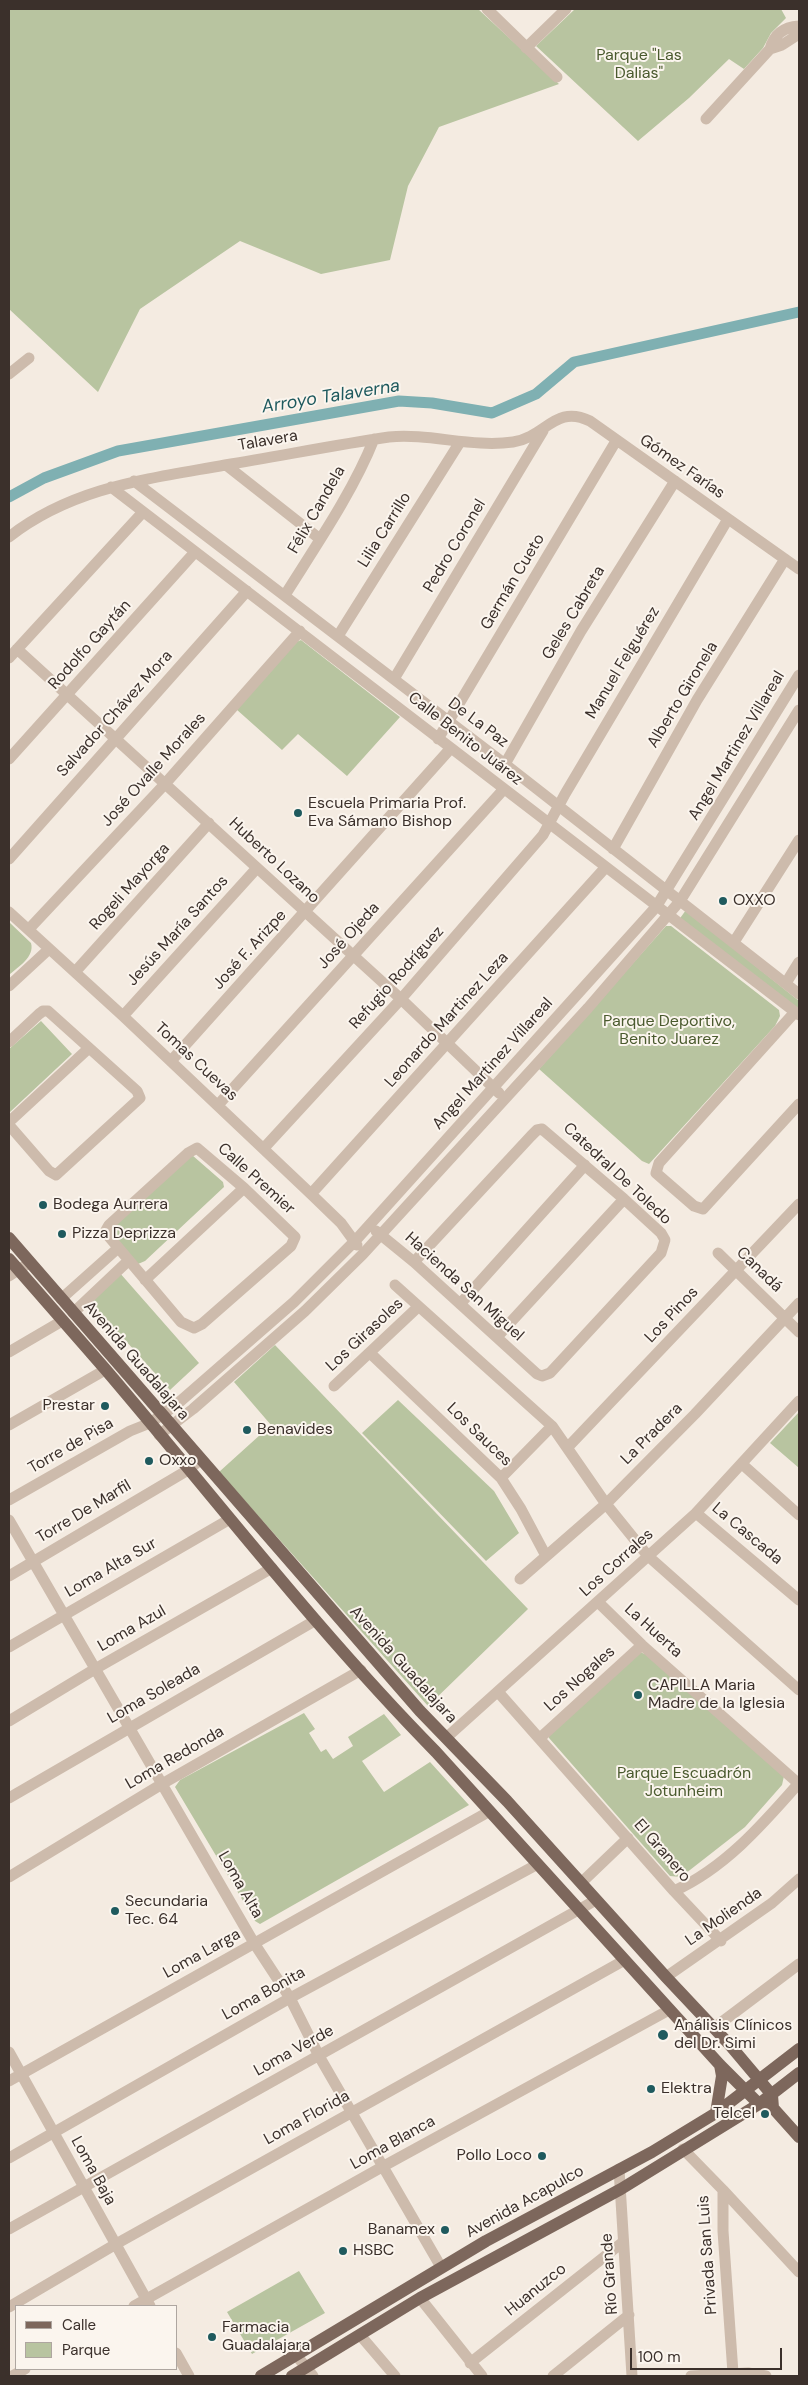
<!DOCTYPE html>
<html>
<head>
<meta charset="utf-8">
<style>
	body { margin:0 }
	#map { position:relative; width:808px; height:2385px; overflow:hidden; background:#f4ebe1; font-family:"DM Sans",sans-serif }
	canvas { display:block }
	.frame { position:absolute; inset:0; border:10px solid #3b302b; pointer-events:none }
	.legend { position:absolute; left:15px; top:2305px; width:162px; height:65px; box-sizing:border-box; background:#fbf5ee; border:1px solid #aea6a0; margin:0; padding:6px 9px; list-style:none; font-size:15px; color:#3b302b }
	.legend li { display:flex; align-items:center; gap:10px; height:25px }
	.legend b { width:25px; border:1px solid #aea6a0 }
	.scale { position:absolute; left:630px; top:2348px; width:152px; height:22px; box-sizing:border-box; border:2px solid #3b302b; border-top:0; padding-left:6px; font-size:15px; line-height:18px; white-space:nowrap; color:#3b302b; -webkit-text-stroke:4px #fbf5ee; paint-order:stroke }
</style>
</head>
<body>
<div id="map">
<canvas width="808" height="2385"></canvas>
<div class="frame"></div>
<ul class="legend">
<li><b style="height:6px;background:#7d675c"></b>Calle</li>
<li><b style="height:14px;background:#b8c4a0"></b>Parque</li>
</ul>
<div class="scale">100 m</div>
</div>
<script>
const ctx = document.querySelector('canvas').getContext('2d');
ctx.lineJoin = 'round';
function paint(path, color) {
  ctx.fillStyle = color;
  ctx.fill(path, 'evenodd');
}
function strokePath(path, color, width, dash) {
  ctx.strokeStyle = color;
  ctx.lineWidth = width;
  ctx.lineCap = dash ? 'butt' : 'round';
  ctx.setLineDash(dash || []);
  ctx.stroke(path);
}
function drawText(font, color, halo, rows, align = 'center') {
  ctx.font = font + ' "DM Sans",sans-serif';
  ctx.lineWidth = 4;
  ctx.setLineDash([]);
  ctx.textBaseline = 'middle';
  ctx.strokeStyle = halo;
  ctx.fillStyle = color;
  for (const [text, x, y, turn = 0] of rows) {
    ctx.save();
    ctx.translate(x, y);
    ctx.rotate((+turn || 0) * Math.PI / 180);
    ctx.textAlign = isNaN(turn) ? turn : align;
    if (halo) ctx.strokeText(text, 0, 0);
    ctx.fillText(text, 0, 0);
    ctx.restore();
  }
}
paint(new Path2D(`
	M 9,9 L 478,9 L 559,84 L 439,127 L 408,186 L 390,260 L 321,274 L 240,241 L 140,309 L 98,392 L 9,309 Z
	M 575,9 L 781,9 L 786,18 L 771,33 L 763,48 L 744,69 L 729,59 L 689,98 L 638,141 L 536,46 Z
	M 301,640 L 400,717 L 347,776 L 298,734 L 282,750 L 236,709 L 292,644 Z
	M 686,910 L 799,1001 L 799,1012 L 678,921 Z
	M 9,922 L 31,943 C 35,957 18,967 9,975 Z
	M 666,926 L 671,926 L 779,1010 L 780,1016 L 775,1026 L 649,1164 L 642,1161 L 539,1069 Z
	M 41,1021 L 72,1054 L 10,1112 L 9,1049 Z
	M 192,1155 L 223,1182 L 224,1187 L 145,1261 L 138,1264 L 108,1229 Z
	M 119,1272 L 199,1363 L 170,1390 L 89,1300 Z
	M 275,1345 L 528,1609 L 428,1706 L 219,1472 L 271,1425 L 234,1382 Z
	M 398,1400 L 494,1491 L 519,1533 L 486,1561 L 362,1433 Z
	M 799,1412 L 799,1468 L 770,1443 Z
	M 640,1652 L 647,1655 L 784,1776 L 782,1785 L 745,1827 L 681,1877 L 670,1876 L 549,1738 L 549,1734 Z
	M 304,1713 L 315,1729 L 309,1733 L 321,1752 L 326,1749 L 333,1759 L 353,1746 L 348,1737 L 384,1714 L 401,1735 L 362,1761 L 384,1792 L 430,1762 L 469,1805 L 260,1924 L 255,1921 L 175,1787 L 180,1780 Z
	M 299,2271 L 325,2313 L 252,2354 L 227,2312 Z`), '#b8c4a0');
strokePath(new Path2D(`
	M 9,497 L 44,478 L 118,451 L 399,401 L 432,403 L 492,413 L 536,394 L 574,362 L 799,312`), '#7fb0b2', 11);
strokePath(new Path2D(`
	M 487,9 L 557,77
	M 526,48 L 566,9
	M 770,49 L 782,45 L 799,34
	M 706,119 L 770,49 C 774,34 784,27 799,26
	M 9,374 L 29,358
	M 226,465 L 320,539
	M 134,481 L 505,764 L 799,994
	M 111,487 L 799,1015
	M 9,537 C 73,487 148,479 225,465 C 280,456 335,445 389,437 C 430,433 472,448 513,442 C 546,437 555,404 590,421 L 799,569
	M 285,595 C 315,547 353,492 374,439
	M 338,636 L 460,442
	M 17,649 L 401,999 L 499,1093
	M 9,658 L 143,512
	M 394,679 L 543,431
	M 438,739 L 616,441
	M 9,759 L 195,552
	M 505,764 L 581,631 L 675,481
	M 613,849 L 697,700 L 785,559
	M 9,859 L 247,591
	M 9,912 L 123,1016 L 311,1194 L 341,1223 L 357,1245
	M 29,929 L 164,785 L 300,631
	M 734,942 L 799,840
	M 75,972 L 209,823
	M 786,983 L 799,962
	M 9,986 L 49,949
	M 795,1012 L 659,1163 L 656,1173 L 694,1206 L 703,1209 L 799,1104
	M 123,1016 L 257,868
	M 9,1042 L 39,1014 L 43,1011 L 48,1011 L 137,1091 L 140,1098 L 56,1175 L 49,1171 L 9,1125
	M 171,1061 L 451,748
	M 218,1105 L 504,789
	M 9,1122 L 89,1048
	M 197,1148 L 244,1188 L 295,1237 L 291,1246 L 202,1324 L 194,1328 L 181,1322 L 105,1232 L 109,1225 L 188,1153 Z
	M 264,1148 L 401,999 L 543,835 L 565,794 L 728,519
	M 311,1194 L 605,868
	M 376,1231 L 414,1262 L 537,1374 L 542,1376 L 550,1373 L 661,1253 L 665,1240 L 661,1233 L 624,1199 L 542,1129 L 537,1130 L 531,1136 L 414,1262
	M 718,1253 L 799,1332
	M 9,1276 L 26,1265
	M 145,1280 L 244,1188
	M 395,1285 L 552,1426 L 606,1504 L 648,1556 L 799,1690
	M 61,1299 L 117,1249
	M 460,1304 L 585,1165
	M 73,1313 L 128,1261
	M 497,1337 L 624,1199
	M 9,1352 L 62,1321
	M 370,1353 L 501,1478 L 521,1509 L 546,1556
	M 334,1386 L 418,1307
	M 9,1425 L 105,1370
	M 159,1435 L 193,1409 L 305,1311 L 363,1254 L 588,1008 L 680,901 L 799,710
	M 568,1447 L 799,1204
	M 742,1464 L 799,1515
	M 501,1478 L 552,1426
	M 9,1500 L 130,1431 L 150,1423 L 176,1405 L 294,1302 L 355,1241 L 656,907 L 799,675
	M 696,1513 L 799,1600
	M 9,1520 L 254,1943 L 290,1998 L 319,2056 L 441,2267
	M 9,1576 L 188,1470 L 200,1460
	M 520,1579 L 606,1504 L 695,1414 L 799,1303
	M 598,1602 L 642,1645 L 799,1784
	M 9,1647 L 230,1519
	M 499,1693 L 674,1891 L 721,1941
	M 9,1721 L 95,1669 L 272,1568
	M 446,1738 L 696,1513 L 799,1401
	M 540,1738 L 642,1645
	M 9,1798 L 316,1620
	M 9,1877 L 162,1784 L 361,1670
	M 581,1883 L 628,1838
	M 674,1891 C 725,1868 763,1824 799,1783
	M 666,1977 L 772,1903 L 799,1879
	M 714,2028 L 799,1964
	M 9,2052 L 150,2306
	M 9,2081 L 490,1811
	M 683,2149 L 723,2190 L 723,2231 L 733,2373
	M 9,2158 L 290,1998 L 538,1864
	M 619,2169 L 632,2376
	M 723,2190 L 799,2272
	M 9,2229 L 596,1900
	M 420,2298 L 482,2376
	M 134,2306 L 382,2167 L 669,2010
	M 9,2307 L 116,2244 L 623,1961
	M 360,2335 L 395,2376
	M 176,2353 L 189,2376
	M 296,2355 L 313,2376
	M 470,2363 L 623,2242
	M 12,2376 L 25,2369
	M 553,2376 L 629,2315
	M 691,2376 L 748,2373 L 766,2376`), '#cdbbac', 11);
strokePath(new Path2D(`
	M 9,1238 L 420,1711 L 507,1801 L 666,1977 L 729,2044 L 772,2095 L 773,2108
	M 9,1259 C 41,1296 74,1333 106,1370 C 215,1498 318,1632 436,1752 L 720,2065 L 759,2104 L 773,2108 L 799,2137
	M 716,2113 L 722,2076 L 720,2065
	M 261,2376 L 486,2241 L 652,2152 L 716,2113 L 799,2049
	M 292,2376 L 420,2298 L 621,2189 L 759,2104 L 799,2073`), '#7d675c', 12);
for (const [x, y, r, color] of [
	[298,813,5,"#1f5a5e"],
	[723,901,5,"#1f5a5e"],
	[43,1205,5,"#1f5a5e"],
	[62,1234,5,"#1f5a5e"],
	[105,1406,5,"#1f5a5e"],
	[247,1430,5,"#1f5a5e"],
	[149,1461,5,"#1f5a5e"],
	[638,1695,5,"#1f5a5e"],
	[115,1911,5,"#1f5a5e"],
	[663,2035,6,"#1f5a5e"],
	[651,2089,5,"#1f5a5e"],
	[765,2114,5,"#1f5a5e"],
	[542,2156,5,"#1f5a5e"],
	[445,2230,5,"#1f5a5e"],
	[343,2251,5,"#1f5a5e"],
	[212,2337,5,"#1f5a5e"]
]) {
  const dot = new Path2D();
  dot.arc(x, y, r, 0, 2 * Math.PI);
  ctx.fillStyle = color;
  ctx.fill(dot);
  strokePath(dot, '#fbf5ee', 2);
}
drawText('16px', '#4a5a2e', '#fbf5ee', [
	["Parque \"Las",639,56],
	["Dalias\"",639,74],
	["Parque Deportivo,",669,1022],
	["Benito Juarez",669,1040],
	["Parque Escuadrón",684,1774],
	["Jotunheim",684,1792]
]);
drawText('16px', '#3b302b', '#fbf5ee', [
	["Talavera",268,441,-10],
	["Gómez Farías",682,467,35],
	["Félix Candela",317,510,-60],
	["Lilia Carrillo",385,530,-58],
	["Pedro Coronel",455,546,-59],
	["Germán Cueto",513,582,-59],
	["Geles Cabreta",574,613,-59],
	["Rodolfo Gaytán",90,645,-48],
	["Manuel Felguérez",623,663,-59],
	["Alberto Gironela",683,695,-59],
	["Salvador Chávez Mora",115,714,-48],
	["De La Paz",478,723,37],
	["Calle Benito Juárez",465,739,38],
	["Angel Martinez Villareal",737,746,-59],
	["José Ovalle Morales",154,770,-48],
	["Huberto Lozano",274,861,43],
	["Rogeli Mayorga",130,887,-48],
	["Jesús María Santos",178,931,-48],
	["José Ojeda",349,936,-48],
	["José F. Arizpe",250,950,-48],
	["Refugio Rodríguez",397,978,-48],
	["Leonardo Martinez Leza",447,1020,-48],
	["Tomas Cuevas",196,1062,43],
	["Angel Martinez Villareal",493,1064,-48],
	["Catedral De Toledo",617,1174,43],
	["Calle Premier",256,1179,42],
	["Canadá",759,1270,44],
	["Hacienda San Miguel",464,1287,42],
	["Los Pinos",672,1315,-47],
	["Los Girasoles",365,1335,-43],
	["Avenida Guadalajara",136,1361,49],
	["La Pradera",652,1434,-45],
	["Los Sauces",479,1435,44],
	["Torre de Pisa",71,1446,-30],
	["Torre De Marfil",84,1512,-31],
	["La Cascada",747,1534,40],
	["Los Corrales",617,1563,-42],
	["Loma Alta Sur",111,1568,-30],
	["Loma Azul",132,1629,-30],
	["La Huerta",653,1631,42],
	["Avenida Guadalajara",403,1665,48],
	["Los Nogales",580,1679,-42],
	["Loma Soleada",154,1694,-30],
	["Loma Redonda",175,1758,-30],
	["El Granero",662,1851,49],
	["Loma Alta",240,1885,60],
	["La Molienda",724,1917,-35],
	["Loma Larga",202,1954,-29],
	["Loma Bonita",264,1994,-29],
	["Loma Verde",294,2051,-29],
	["Loma Florida",307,2118,-29],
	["Loma Blanca",393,2143,-29],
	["Loma Baja",93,2171,61],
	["Avenida Acapulco",525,2202,-29],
	["Privada San Luis",708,2255,-94],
	["Río Grande",610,2274,-94],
	["Huanuzco",536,2290,-39]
]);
drawText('16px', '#3b302b', '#fbf5ee', [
	["Escuela Primaria Prof.",308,804],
	["Eva Sámano Bishop",308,822],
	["OXXO",733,901],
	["Bodega Aurrera",53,1205],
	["Pizza Deprizza",72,1234],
	["Prestar",95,1406,"right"],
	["Benavides",257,1430],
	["Oxxo",159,1461],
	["CAPILLA Maria",648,1686],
	["Madre de la Iglesia",648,1704],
	["Secundaria",125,1902],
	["Tec. 64",125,1920],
	["Análisis Clínicos",674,2026],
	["del Dr. Simi",674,2044],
	["Elektra",661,2089],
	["Telcel",755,2114,"right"],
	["Pollo Loco",532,2156,"right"],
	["Banamex",435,2230,"right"],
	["HSBC",353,2251],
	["Farmacia",222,2328],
	["Guadalajara",222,2346]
], 'left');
drawText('italic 18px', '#1f5a5e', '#fbf5ee', [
	["Arroyo Talaverna",331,397,-9]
]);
</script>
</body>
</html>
